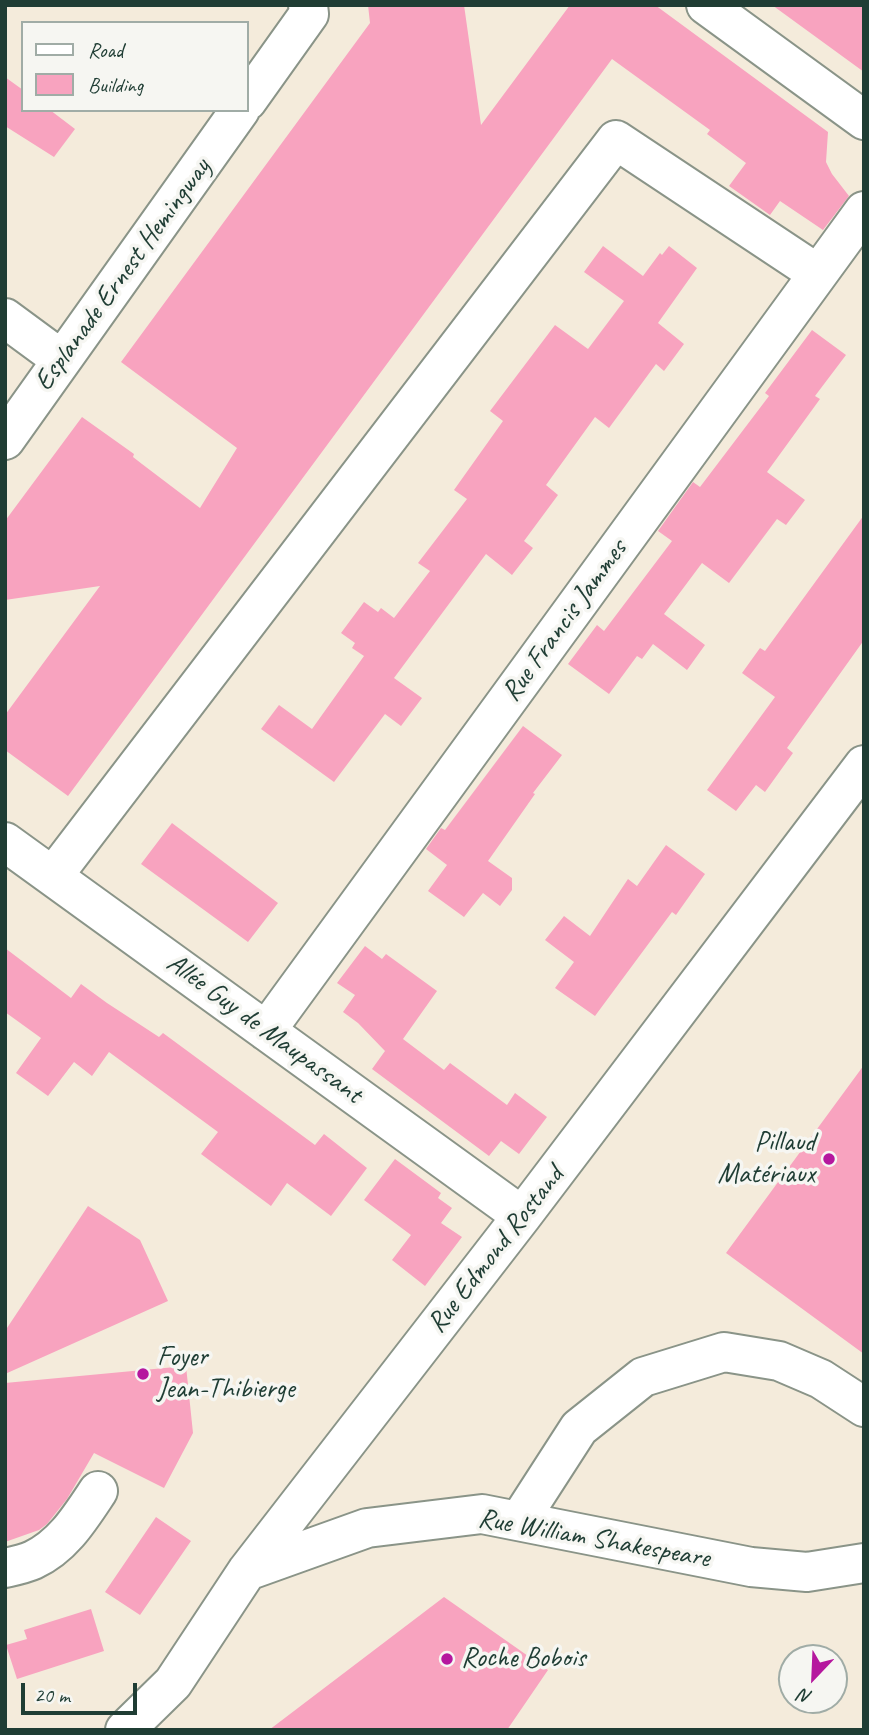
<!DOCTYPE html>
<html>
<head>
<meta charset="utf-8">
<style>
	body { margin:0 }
	#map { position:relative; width:869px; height:1735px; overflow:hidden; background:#f4ebdb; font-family:Caveat,sans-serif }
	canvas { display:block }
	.frame { position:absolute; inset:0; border:7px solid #1f3d34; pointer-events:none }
	.legend { position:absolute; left:21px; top:21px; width:228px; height:91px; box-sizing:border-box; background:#f6f6f2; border:2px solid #a0aca6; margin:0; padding:9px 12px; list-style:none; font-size:21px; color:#1f3d34 }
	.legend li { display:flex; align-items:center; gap:14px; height:35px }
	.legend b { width:35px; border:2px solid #a0aca6 }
	.north { position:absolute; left:778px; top:1644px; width:70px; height:70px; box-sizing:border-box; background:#f6f6f2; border:2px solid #a0aca6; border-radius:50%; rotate:203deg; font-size:19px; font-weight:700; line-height:28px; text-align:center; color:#1f3d34 }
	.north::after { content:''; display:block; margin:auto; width:24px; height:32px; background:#b5179e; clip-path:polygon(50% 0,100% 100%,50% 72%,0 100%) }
	.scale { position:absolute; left:21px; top:1683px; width:116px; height:32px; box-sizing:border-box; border:4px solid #1f3d34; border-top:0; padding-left:9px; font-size:21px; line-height:24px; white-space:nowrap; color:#1f3d34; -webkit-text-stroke:5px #f6f6f2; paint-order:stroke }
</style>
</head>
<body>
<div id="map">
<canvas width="869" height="1735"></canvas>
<div class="frame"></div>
<ul class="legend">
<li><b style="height:9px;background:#fff"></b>Road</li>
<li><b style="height:19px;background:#f8a3bf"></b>Building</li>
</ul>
<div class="north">N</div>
<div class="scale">20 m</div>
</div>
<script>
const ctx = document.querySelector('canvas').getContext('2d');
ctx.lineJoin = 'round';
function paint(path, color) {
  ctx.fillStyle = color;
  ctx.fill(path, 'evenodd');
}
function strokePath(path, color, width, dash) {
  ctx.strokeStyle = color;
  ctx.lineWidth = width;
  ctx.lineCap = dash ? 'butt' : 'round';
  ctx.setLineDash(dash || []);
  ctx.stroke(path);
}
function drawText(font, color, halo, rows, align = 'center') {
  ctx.font = font + ' Caveat,sans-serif';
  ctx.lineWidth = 7;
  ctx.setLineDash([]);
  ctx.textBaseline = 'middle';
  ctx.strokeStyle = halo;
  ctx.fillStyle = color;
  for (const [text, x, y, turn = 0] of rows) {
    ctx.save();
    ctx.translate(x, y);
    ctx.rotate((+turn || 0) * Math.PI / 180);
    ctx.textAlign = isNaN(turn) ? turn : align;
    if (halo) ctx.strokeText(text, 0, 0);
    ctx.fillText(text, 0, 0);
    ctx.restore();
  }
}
paint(new Path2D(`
	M 368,5 L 464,5 L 481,125 L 570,5 L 655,5 L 828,132 L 826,162 L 832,174 L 849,196 L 823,230 L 780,201 L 770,215 L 729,186 L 746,163 L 707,134 L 710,130 L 612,59 L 68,796 L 5,750 L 5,715 L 100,586 L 5,600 L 5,521 L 82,417 L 134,454 L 133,457 L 142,464 L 200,508 L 237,448 L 121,362 L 370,23 Z
	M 772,5 L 864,5 L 864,72 Z
	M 5,77 L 23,90 L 23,110 L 50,110 L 75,129 L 54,157 L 5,126 Z
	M 603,246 L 643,276 L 660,253 L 662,255 L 669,246 L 697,268 L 658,323 L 684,344 L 664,371 L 656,364 L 609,428 L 595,417 L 546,485 L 558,495 L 524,541 L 533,548 L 512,575 L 486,554 L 394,678 L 422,698 L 401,726 L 385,714 L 334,782 L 261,729 L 279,705 L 312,729 L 364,656 L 352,648 L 355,643 L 341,633 L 364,602 L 378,612 L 381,608 L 394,618 L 430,571 L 418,563 L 467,499 L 454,490 L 503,421 L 490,411 L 555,325 L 588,349 L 624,301 L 584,272 Z
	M 812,330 L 846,355 L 815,396 L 820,399 L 767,472 L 805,500 L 786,525 L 777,519 L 729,583 L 702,563 L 664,614 L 705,645 L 687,670 L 653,644 L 642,659 L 637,656 L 609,694 L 568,664 L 597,625 L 604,631 L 672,541 L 658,531 L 693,482 L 700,487 L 769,396 L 765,393 Z
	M 864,515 L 864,640 L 787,748 L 793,753 L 765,792 L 756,785 L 736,811 L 707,790 L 775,697 L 742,673 L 760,648 L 765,651 Z
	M 523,726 L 562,755 L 533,793 L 535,794 L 488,861 L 512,878 L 512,890 L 500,906 L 483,893 L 464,917 L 428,891 L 447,865 L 426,849 L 441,828 L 445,830 Z
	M 172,823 L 278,903 L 248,942 L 141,864 Z
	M 666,845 L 705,874 L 676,915 L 672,912 L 595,1016 L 555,988 L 574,962 L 545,940 L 564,916 L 590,936 L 628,879 L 637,886 Z
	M 365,946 L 382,959 L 386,954 L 437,991 L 403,1039 L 444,1070 L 450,1063 L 507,1105 L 515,1093 L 547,1117 L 519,1154 L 501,1141 L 489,1156 L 372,1069 L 385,1051 L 358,1023 L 343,1012 L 355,995 L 337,983 Z
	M 5,948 L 71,998 L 81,984 L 107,1003 L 159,1037 L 163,1033 L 315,1145 L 324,1134 L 367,1168 L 331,1216 L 287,1183 L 271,1206 L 201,1154 L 218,1132 L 109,1052 L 92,1076 L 74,1062 L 48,1096 L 16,1073 L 41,1038 L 5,1012 Z
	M 864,1065 L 864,1354 L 726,1253 Z
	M 395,1159 L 441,1193 L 438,1198 L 452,1208 L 441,1223 L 462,1237 L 425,1286 L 392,1260 L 411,1235 L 364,1200 Z
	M 88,1206 L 140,1240 L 168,1301 L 5,1374 L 5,1331 Z
	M 186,1366 L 193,1433 L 164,1488 L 94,1453 L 67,1499 L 47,1524 L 39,1530 L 5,1542 L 5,1383 Z
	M 156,1517 L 191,1541 L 140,1615 L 105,1592 Z
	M 444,1597 L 548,1670 L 507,1730 L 269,1730 Z
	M 91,1609 L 104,1651 L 17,1679 L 6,1645 L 27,1639 L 24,1630 Z`), '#f8a3bf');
const minor = new Path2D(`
	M 706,5 L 864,120
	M 247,101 L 309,14 L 308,5
	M 5,318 L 62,360
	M 5,440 L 240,110
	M 5,842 L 522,1216
	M 53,876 L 616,140 L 818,274
	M 266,1031 L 864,211
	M 519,1521 L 579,1428 L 643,1377 L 724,1352 L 779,1361 L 821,1379 L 864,1407
	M 5,1568 C 14,1566 24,1564 33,1560 C 63,1546 80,1518 98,1491
	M 247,1571 L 367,1528 L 482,1514 L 751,1567 L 807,1572 L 864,1563
	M 125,1730 L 173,1683 L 247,1571 L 522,1216 L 864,765`);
strokePath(minor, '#8a9488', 42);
strokePath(minor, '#fff', 38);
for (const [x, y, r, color] of [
	[829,1159,7,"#b5179e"],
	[143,1374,7,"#b5179e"],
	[447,1659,7,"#b5179e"]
]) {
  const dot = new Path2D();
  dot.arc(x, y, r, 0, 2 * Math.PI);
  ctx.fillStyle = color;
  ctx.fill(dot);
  strokePath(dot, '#f6f6f2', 2.5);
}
drawText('28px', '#1f3d34', '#f6f6f2', [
	["Esplanade Ernest Hemingway",123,275,-54],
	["Rue Francis Jammes",565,621,-54],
	["Allée Guy de Maupassant",264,1029,36],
	["Rue Edmond Rostand",496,1250,-52],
	["Rue William Shakespeare",594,1539,10]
]);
drawText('28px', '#1f3d34', '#f6f6f2', [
	["Pillaud",815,1143,"right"],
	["Matériaux",815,1175,"right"],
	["Foyer",157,1358],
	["Jean-Thibierge",157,1390],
	["Roche Bobois",461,1659]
], 'left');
</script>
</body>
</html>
